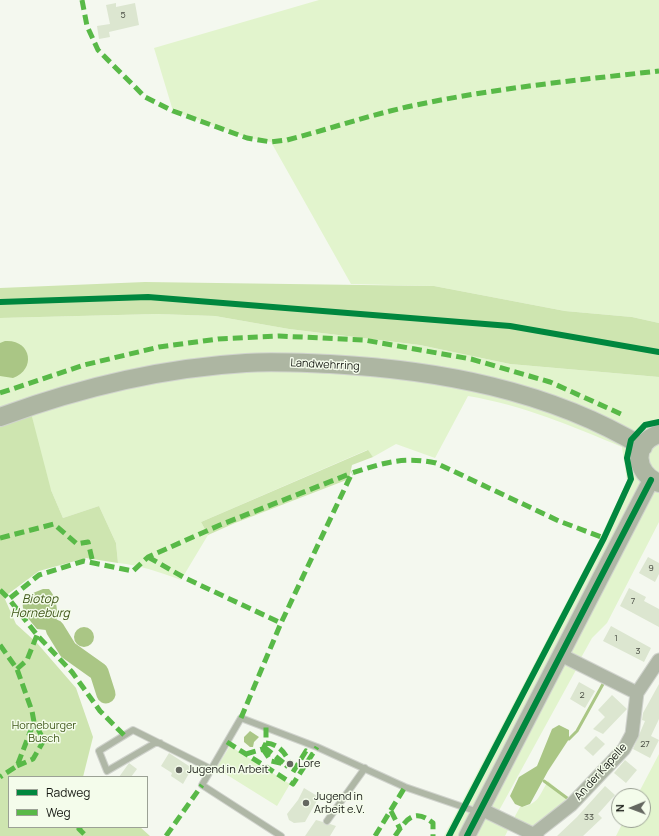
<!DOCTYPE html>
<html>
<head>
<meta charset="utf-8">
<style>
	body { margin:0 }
	#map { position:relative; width:659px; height:836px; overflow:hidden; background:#f4f8ef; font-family:Manrope,sans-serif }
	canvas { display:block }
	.legend { position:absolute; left:8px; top:776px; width:140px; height:52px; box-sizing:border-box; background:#f4fceb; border:1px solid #9ba195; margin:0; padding:5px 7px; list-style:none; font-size:12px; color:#161913 }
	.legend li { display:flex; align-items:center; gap:8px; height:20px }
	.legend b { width:20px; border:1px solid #9ba195 }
	.north { position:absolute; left:611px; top:788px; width:40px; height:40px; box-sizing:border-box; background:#f4fceb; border:1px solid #9ba195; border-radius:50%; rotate:269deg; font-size:11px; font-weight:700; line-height:16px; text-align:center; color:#161913 }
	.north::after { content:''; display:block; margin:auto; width:14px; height:18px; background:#646760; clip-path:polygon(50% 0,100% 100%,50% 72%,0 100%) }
</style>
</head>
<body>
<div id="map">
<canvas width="659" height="836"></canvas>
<ul class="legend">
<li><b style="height:5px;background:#00873e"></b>Radweg</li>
<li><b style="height:5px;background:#58b947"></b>Weg</li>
</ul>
<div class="north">N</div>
</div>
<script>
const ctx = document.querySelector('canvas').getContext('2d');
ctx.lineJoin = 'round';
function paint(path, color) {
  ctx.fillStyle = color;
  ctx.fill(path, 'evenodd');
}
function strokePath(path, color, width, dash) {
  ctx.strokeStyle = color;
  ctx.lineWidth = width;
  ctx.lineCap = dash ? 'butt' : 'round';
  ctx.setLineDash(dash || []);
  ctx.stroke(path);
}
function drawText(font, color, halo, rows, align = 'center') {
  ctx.font = font + ' Manrope,sans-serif';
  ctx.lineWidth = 3;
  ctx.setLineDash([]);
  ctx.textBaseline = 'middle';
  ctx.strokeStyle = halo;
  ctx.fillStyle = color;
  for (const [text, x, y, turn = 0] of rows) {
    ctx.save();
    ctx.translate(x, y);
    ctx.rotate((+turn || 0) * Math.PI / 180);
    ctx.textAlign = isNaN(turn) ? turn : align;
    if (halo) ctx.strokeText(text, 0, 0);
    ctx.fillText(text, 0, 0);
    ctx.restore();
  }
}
paint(new Path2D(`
	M 319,0 L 659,0 L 659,323 L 632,317 L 565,311 L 434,286 L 351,284 L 271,142 L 248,138 L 173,111 L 154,48 Z
	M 157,314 L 215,316 L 289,329 L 420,345 L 510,364 L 659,377 L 659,522 L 607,623 L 592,638 L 582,656 L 576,670 L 496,816 L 511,824 L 505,836 L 444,836 L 596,546 L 627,481 L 622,447 C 572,426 522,405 468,396 L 435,458 L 396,444 L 373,457 L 367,450 L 201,522 L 208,535 L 181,580 C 159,572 140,565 118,563 L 116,543 L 99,506 L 63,518 L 51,490 L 0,425 L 0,318 Z
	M 230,746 L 290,784 L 277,806 L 216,768 Z
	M 659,754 L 659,836 L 616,836 L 624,820 L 643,820 L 643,796 L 637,796 Z
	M 548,781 L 570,800 L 536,828 L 514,818 L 520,807 C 538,805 539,796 548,781 Z`), '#e2f4cd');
paint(new Path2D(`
	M 145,282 L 434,286 L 565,311 L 632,317 L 659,323 L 659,377 L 510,364 L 420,345 L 289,329 L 215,316 L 157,314 L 0,318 L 0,288 Z
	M 31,413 L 51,490 L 63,518 L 99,506 L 116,543 L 118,563 L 86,558 L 39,571 L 4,597 L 16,624 L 37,643 L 76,688 L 93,737 L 83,777 L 9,777 L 9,827 L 140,827 L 150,836 L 0,836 L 0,425 Z
	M 368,450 L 373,457 L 352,465 L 349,479 L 235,523 L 208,535 L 201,522 Z`), '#cee5b0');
paint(new Path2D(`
	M 5,341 C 31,339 37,369 13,378 L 0,376 L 0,343 Z
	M 43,589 L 49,589 C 59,600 58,617 55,631 L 37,629 C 20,609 14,599 43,589 Z
	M74 637a10 10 0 1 1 20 0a10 10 0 1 1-20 0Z
	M 559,725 L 569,730 L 569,739 L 548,771 L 530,804 L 522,807 L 515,804 L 510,796 L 519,777 L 537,766 L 552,729 Z
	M 250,731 L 259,737 L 254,742 L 253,747 L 250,747 L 244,742 L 244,737 Z`), '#aac685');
strokePath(new Path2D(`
	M 569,739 L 577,731 L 603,684
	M 544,781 L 567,798`), '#aac685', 3);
strokePath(new Path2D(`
	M 55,629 L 68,650 L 99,672 L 106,694`), '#aac685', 19);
paint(new Path2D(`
	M 116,3 L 116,7 L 135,3 L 139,25 L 109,32 L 110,37 L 99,39 L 97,26 L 110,24 L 106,5 Z
	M 648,557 L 659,563 L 659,574 L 655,582 L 639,573 Z
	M 629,588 L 646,597 L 644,601 L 659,609 L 659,627 L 620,606 Z
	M 611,626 L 651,648 L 644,662 L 603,641 Z
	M 579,682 L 595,691 L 585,708 L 570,699 Z
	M 659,684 L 659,719 L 651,736 L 659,740 L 650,758 L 633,749 L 645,721 L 642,720 L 643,713 Z
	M 612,695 L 627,709 L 603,734 L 593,729 L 605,717 L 598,710 Z
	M 596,736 L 605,744 L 593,756 L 584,748 Z
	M 169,753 L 192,768 L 183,784 L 171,776 L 172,773 L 161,766 Z
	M 625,760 L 637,770 L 626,783 L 614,773 Z
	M 129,763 L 137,769 L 131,777 L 119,777 Z
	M 605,786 L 615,795 L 598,814 L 602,818 L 583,836 L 557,836 L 577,817 Z
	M 304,788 L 319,797 L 305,822 L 294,823 L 289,820 L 287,814 L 298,800 Z
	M 316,820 L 323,822 L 326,825 L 330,824 L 336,826 L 330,836 L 305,836 Z`), '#dce6d0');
const service = new Path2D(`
	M 160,743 L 155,743 L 107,771 L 99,751 L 133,730 L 211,769
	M 327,821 L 365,768
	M 281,836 L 202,785 L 241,718 L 317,747 L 405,787 L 478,812`);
const minor = new Path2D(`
	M 561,655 L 637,693
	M 481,809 L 537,836
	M 534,834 L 571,805 L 624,749 L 632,734 L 637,693 L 659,660`);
const tertiary = new Path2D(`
	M 467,836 L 651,480`);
const secondary = new Path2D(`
	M 0,417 C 79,388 162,368 246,363 C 274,361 302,363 330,364 C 438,370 549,390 643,447
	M 659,434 C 632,443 634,473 659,483`);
strokePath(service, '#d0d3cd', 8);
strokePath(minor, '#d0d3cd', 15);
strokePath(tertiary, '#d0d3cd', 18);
strokePath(secondary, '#d0d3cd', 20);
strokePath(service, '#afb7a6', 6);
strokePath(minor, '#afb7a6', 13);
strokePath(tertiary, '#afb7a6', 16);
strokePath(secondary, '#adb6a2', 18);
strokePath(new Path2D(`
	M 82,0 L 87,26 L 98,50 L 145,97 L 173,111 L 247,138 L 271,142 L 287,140 C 330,129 372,114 416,105 C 496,88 578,80 659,71
	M 0,393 L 84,365 L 159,347 L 218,339 L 279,336 L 364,340 L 471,359 L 550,382 L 621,414
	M 0,538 L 54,524 L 77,544 L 88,542 L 93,563
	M 148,557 L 185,578 L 281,623
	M 0,590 L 9,599
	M 0,645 L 17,669 L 32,711 L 34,722 L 17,766 L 0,777
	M 17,669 L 27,660 L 37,635
	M 241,718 L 281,623 L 352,473 C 384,463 402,456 436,463 L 559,521 L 604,538
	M 124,735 L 100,711 L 72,672 L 37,635 L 9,599 L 39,575 L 84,561 L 133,571 L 148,557 L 220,525 L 352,473
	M 227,742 L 293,784 L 317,747
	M 266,743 C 278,744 285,752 289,762
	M 264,747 L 285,764
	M 263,749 L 271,761 L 285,764 L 288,767
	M 246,754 L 263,749 L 266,743 L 266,727
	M 17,766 L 33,759 L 44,740 L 34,722
	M 293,772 L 306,751 L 312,755
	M 391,811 L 400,829
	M 81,827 L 79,829 L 86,836
	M 166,836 L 202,785
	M 375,836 L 405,787
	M 395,836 C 406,820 414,807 433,823 L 433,836`), '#58b947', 5, [10, 5]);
strokePath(new Path2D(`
	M 0,302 L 148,297 L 510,326 L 659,352
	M 449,836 L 604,538 L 631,479 L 627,458 L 631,440 L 645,425 L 659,422
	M 467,836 L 651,480`), '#00873e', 6);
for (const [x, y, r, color] of [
	[290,764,4,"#646760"],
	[179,770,4,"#646760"],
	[306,803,4,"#646760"]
]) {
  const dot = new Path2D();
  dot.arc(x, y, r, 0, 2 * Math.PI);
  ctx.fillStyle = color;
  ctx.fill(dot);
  strokePath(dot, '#f4fceb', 1.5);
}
drawText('9px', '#484c42', null, [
	["5",123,15],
	["9",651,568],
	["7",633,601],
	["1",616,638],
	["3",638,651],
	["2",582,695],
	["27",645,744],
	["33",589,817]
]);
drawText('11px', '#161913', '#f4fceb', [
	["Landwehrring",325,365,3],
	["An der Kapelle",601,772,-48]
]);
drawText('11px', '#3f5819', '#f4fceb', [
	["Horneburger",44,726],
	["Busch",44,739]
]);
drawText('11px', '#161913', '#f4fceb', [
	["Lore",298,764],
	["Jugend in Arbeit",187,770],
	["Jugend in",314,797],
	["Arbeit e.V.",314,810]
], 'left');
drawText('italic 12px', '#3e5617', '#f4fceb', [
	["Biotop",40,600],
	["Horneburg",40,614]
]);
</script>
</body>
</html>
